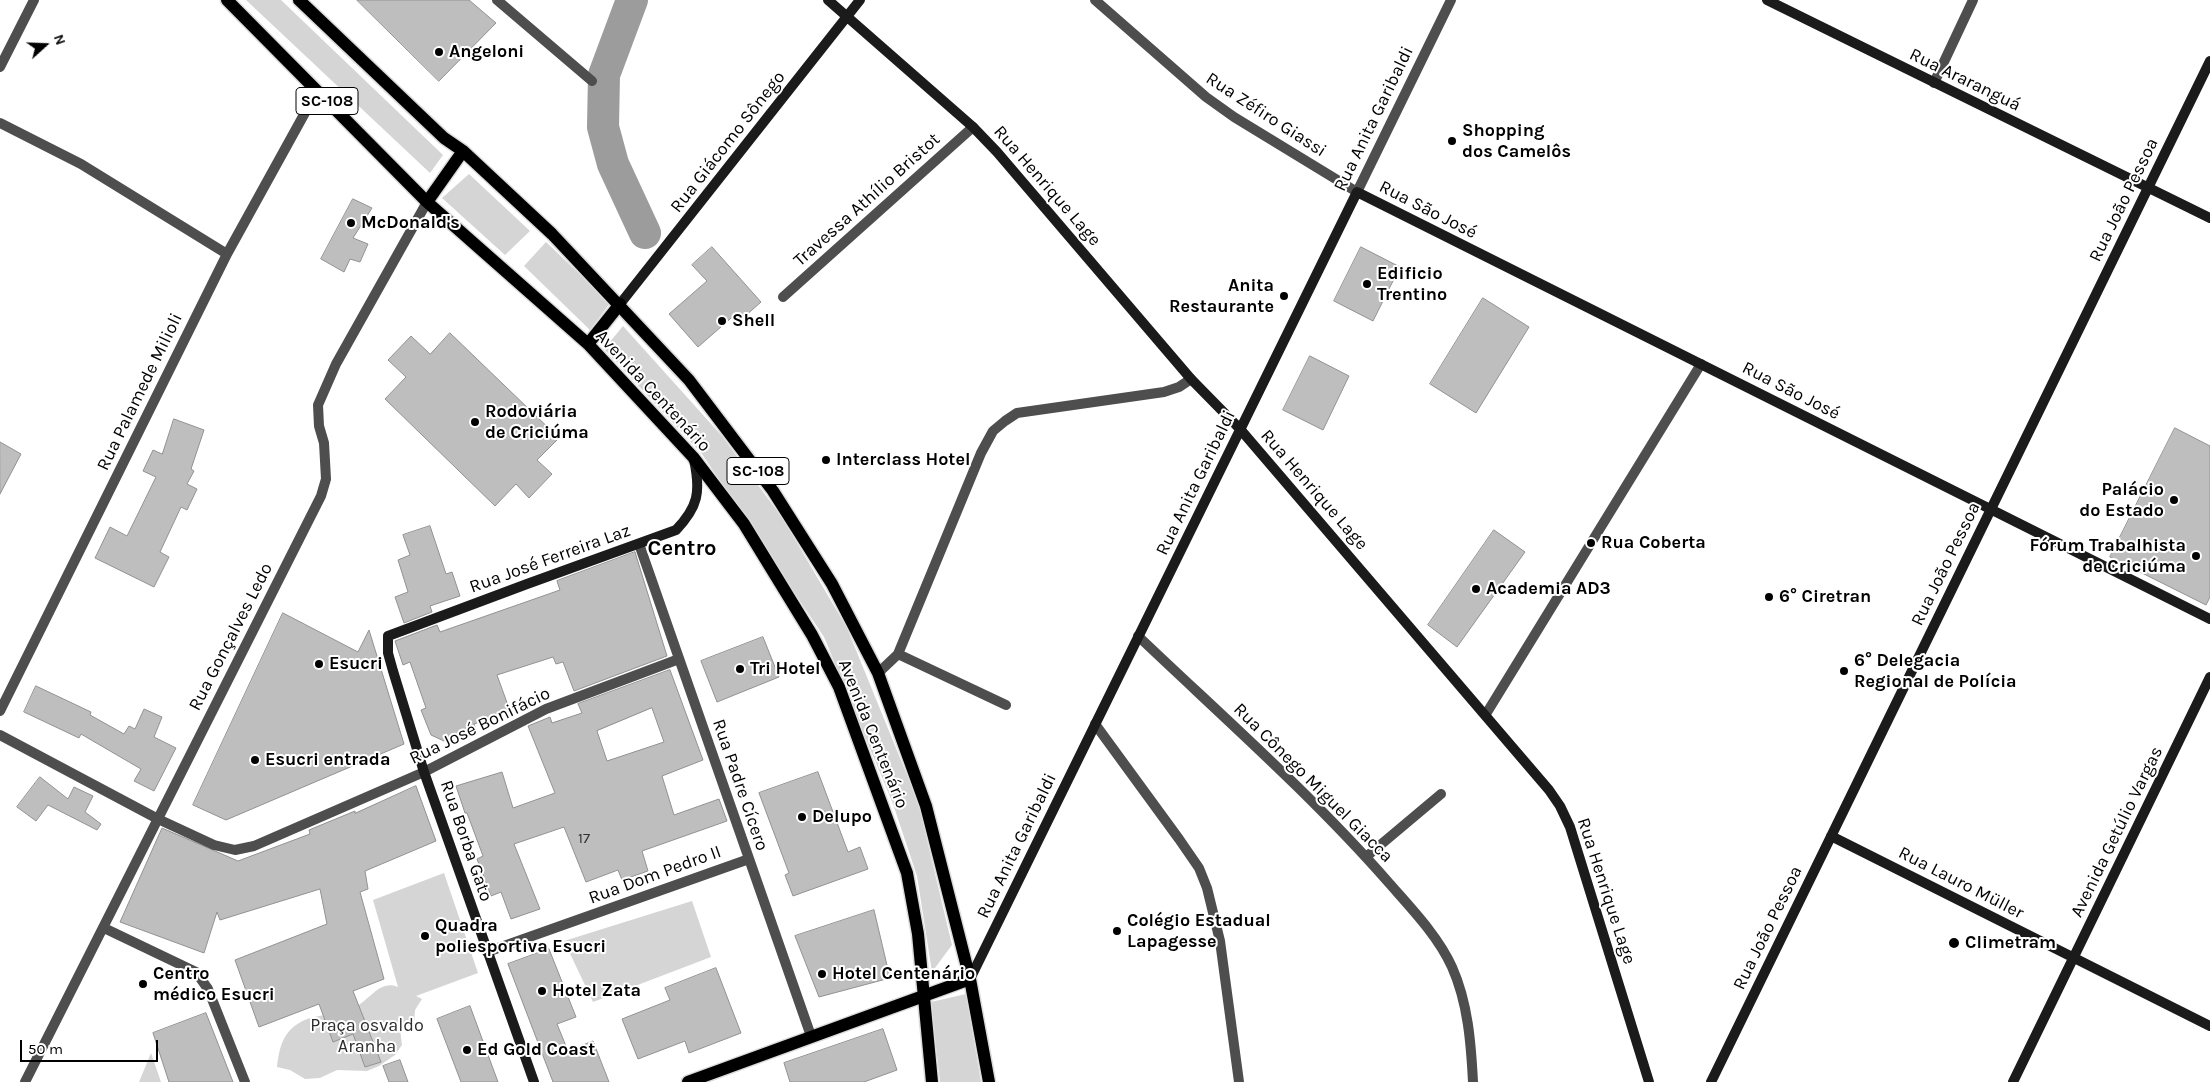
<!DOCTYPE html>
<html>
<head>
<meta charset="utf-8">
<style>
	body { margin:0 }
	#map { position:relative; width:2210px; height:1082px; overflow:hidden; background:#fff; font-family:Karla,sans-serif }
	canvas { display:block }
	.north { position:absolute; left:20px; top:20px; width:50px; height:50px; -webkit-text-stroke:4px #fff; paint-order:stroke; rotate:70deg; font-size:14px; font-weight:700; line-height:20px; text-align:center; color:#000 }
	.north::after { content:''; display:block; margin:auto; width:18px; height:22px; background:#000; clip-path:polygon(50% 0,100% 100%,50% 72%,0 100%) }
	.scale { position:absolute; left:20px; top:1040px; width:138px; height:22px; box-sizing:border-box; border:2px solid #000; border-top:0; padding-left:6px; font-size:15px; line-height:18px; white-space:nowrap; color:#000; -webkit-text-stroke:4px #fff; paint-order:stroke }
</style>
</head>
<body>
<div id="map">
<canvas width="2210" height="1082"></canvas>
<div class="north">N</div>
<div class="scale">50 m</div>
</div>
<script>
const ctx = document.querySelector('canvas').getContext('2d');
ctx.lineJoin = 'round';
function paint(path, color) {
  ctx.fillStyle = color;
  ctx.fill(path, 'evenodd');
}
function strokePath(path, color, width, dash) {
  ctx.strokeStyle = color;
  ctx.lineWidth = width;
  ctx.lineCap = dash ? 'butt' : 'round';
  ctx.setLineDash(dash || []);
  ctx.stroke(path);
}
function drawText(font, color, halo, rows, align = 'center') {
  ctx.font = font + ' Karla,sans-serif';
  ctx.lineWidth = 4;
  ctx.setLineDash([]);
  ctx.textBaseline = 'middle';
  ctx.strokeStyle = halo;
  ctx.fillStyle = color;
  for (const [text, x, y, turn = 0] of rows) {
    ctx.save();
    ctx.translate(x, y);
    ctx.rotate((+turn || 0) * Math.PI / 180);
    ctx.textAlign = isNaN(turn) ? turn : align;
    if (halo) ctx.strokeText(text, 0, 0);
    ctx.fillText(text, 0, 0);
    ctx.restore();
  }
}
paint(new Path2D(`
	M 246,0 L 281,0 L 443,155 L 430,173 Z
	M 469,174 L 530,231 L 505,255 L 442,198 Z
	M 546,242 L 610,303 L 590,330 L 524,266 Z
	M 623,326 L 722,436 L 783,519 L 847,628 L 918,802 L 952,945 L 932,972 L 917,876 L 893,804 L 824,637 L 702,454 L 604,349 Z
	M 444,873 L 478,973 L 416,996 L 422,999 L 415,1010 L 414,1024 L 400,1029 L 402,1045 L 395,1055 L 379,1066 L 367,1071 L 337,1070 L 320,1078 L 305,1079 L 290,1070 L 277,1067 C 279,1050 282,1033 299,1023 C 315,1013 339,1016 355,1007 C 370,1000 380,979 398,987 L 373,900 Z
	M 692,901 L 711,957 L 593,1002 L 564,941 Z
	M 966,994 L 981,1082 L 940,1082 L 931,1002 Z
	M 151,1053 L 161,1082 L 139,1082 Z`), '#d5d5d5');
strokePath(new Path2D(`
	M 632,0 L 604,75 L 603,127 L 613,164 L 645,233`), '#9c9c9c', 32);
const building = new Path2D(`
	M 357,0 L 469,0 L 496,23 L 439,81 Z
	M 353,199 L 372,208 L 353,238 L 368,244 L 360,262 L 350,259 L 344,272 L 321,259 Z
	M 712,247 L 761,302 L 743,318 L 738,312 L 698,347 L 669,314 L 707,281 L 692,265 Z
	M 1361,247 L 1400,267 L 1373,321 L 1334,301 Z
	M 1483,298 L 1529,327 L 1476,413 L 1430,384 Z
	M 450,333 L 559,438 L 537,460 L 552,474 L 529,498 L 516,484 L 495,506 L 385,399 L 406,377 L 388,360 L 411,336 L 430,354 Z
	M 1310,356 L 1349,376 L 1323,430 L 1283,410 Z
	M 174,419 L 204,430 L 191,469 L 194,471 L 187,484 L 197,489 L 187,510 L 181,507 L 160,552 L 169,557 L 154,587 L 95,558 L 110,527 L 127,536 L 156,477 L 143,471 L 153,450 L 162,454 Z
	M 2175,428 L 2210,446 L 2210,597 L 2206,605 L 2110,557 Z
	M 0,442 L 21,454 L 0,494 Z
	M 430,526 L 446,574 L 452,572 L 460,596 L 430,606 L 432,612 L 404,623 L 395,597 L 408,592 L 398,560 L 410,555 L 403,535 Z
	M 1494,530 L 1525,552 L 1457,647 L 1428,625 Z
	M 635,552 L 667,656 L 574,691 L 563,662 L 556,664 L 553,657 L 497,675 L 510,711 L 474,724 L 475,727 L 444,741 L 431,735 L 421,710 L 426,708 L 410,662 L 403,665 L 395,641 L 437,625 L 440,632 L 560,590 L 557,581 Z
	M 283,613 L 358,652 L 369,630 L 404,744 L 226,820 L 193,805 Z
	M 763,637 L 779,677 L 717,702 L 701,661 Z
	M 670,670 L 703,760 L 662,776 L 674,815 L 719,799 L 727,821 L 642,851 L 648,871 L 622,880 L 618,870 L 586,882 L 564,827 L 514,844 L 540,909 L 511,919 L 501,892 L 491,896 L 477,859 L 483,856 L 467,813 L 465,813 L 456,786 L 502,772 L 513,808 L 555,793 L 528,726 L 550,717 L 552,723 L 582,713 L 578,704 ZM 652,708 L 664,742 L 607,761 L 597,731 Z
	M 36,686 L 91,712 L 90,715 L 124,734 L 129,726 L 135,729 L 144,709 L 162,717 L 154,737 L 176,748 L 154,791 L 134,781 L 141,769 L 81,734 L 79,738 L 24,712 Z
	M 818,772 L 848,852 L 860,847 L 868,869 L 793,896 L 785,875 L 789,873 L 759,793 Z
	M 40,777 L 68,799 L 74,787 L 93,796 L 85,812 L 101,824 L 97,830 L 48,805 L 36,821 L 17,807 Z
	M 416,786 L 436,841 L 365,871 L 368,889 L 360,892 L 384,979 L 353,991 L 381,1062 L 365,1067 L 353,1034 L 333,1042 L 319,1004 L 259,1027 L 235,960 L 327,924 L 320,889 L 220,920 L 217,912 L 204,953 L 120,922 L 162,828 L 238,861 L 310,834 L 309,830 L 355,811 L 355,813 Z
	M 874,910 L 890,978 L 819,997 L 795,936 Z
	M 549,949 L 576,1017 L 557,1024 L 568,1051 L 593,1041 L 609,1082 L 553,1082 L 508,964 Z
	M 716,968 L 741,1033 L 689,1053 L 685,1041 L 638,1059 L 622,1019 L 670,1000 L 665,988 Z
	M 470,1006 L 498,1082 L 461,1082 L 437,1019 Z
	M 206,1013 L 233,1082 L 169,1082 L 153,1033 Z
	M 883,1029 L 897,1070 L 864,1082 L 790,1082 L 784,1063 Z
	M 400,1060 L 408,1082 L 389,1082 L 383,1066 Z`);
paint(building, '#bebebe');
strokePath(building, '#929292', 1);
const primary = new Path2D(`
	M 227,0 L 427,202 L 588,344 L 693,457 L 744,524 L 812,635 L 839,687 L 907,873 L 918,934 L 932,1082
	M 299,0 L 444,138 L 463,151 L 552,234 L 689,380 L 773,491 L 832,584 L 878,673 L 926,806 L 970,979 L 989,1082
	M 427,202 L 463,151
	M 588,344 L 620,304
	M 688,1082 L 970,979`);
strokePath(primary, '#dbdbdb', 15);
strokePath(new Path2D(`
	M 497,0 L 592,81
	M 1095,0 L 1206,97 L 1234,117 L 1357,192 L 1451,0
	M 0,67 L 34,0
	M 1934,83 L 1973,0
	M 0,123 L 81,164 L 227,254
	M 783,297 L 973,127
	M 639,544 L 811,1036
	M 1138,636 C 1223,717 1312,795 1389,883 C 1411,908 1438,936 1452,967 C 1468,1003 1471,1043 1473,1082
	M 898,654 L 1006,705
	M 878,673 L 898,654 L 981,453 L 993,431 L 1005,421 L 1017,413 L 1164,392 L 1179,387 L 1191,379
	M 0,711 L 227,254 L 317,91
	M 1486,714 L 1701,364
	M 1095,724 L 1179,839 L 1199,868 L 1207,888 L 1220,941 L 1239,1082
	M 0,735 L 158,819 L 214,845 L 235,850 L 254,846 L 424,772 L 546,709 L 679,659
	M 1366,857 L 1441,794
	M 104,928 L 196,972 L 208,989 L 245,1082
	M 487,952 L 749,859
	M 25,1082 L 321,496 L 326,479 L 324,443 L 319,426 L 318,405 L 336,364 L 427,202`), '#4e4e4e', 10);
strokePath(new Path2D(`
	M 828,0 L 973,127 L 997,152 L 1191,379 L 1240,429 L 1549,790 L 1560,806 L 1570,827 L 1649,1082
	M 1767,0 L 2210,218
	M 620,304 L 860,0
	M 1831,836 L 2210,1026
	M 970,979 L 1357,192 L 2210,619
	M 534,1082 L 424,772 L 393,671 L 388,653 L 388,636 L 527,584 L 676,530 C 698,507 701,492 694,460
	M 1711,1082 L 2210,61
	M 2013,1082 L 2210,677`), '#1b1b1b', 10);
strokePath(primary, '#000', 12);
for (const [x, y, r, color] of [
	[439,52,5,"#000"],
	[1452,141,5,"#000"],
	[351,223,5,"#000"],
	[1367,284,5,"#000"],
	[1284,296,5,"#000"],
	[722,321,5,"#000"],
	[475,422,5,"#000"],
	[826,460,5,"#000"],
	[2174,500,5,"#000"],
	[1591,543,5,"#000"],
	[2196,556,5,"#000"],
	[1476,589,5,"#000"],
	[1769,597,5,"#000"],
	[319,664,5,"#000"],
	[740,669,5,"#000"],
	[1844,671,5,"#000"],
	[255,760,5,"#000"],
	[802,817,5,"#000"],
	[1117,931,5,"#000"],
	[425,936,5,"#000"],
	[1954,943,6,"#000"],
	[822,974,5,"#000"],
	[143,984,5,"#000"],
	[542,991,5,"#000"],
	[467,1050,5,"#000"]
]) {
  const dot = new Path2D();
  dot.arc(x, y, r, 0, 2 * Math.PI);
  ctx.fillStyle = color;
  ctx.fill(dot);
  strokePath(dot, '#fff', 2);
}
drawText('15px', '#303030', null, [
	["17",584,839]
]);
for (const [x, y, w] of [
	[327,101,62],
	[758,471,62]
]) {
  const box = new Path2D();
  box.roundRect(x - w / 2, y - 13.5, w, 27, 4);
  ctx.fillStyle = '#fff';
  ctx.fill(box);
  strokePath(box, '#000', 1);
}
drawText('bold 16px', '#000', null, [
	["SC-108",327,101],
	["SC-108",758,471]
]);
drawText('bold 18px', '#000', '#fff', [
	["Angeloni",449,52],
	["Shopping",1462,131],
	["dos Camelôs",1462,152],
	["McDonald's",361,223],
	["Edificio",1377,274],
	["Trentino",1377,295],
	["Anita",1274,286,"right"],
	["Restaurante",1274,307,"right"],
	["Shell",732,321],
	["Rodoviária",485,412],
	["de Criciúma",485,433],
	["Interclass Hotel",836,460],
	["Palácio",2164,490,"right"],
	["do Estado",2164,511,"right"],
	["Rua Coberta",1601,543],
	["Fórum Trabalhista",2186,546,"right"],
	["de Criciúma",2186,567,"right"],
	["Academia AD3",1486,589],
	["6° Ciretran",1779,597],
	["6° Delegacia",1854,661],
	["Regional de Polícia",1854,682],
	["Esucri",329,664],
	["Tri Hotel",750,669],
	["Esucri entrada",265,760],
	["Delupo",812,817],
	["Colégio Estadual",1127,921],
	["Lapagesse",1127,942],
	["Quadra",435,926],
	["poliesportiva Esucri",435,947],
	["Climetram",1965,943],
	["Centro",153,974],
	["médico Esucri",153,995],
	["Hotel Centenário",832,974],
	["Hotel Zata",552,991],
	["Ed Gold Coast",477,1050]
], 'left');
drawText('18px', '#000', '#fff', [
	["Rua Araranguá",1965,80,26],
	["Rua Zéfiro Giassi",1266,115,33],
	["Rua Anita Garibaldi",1374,119,-64],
	["Rua Giácomo Sônego",728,142,-52],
	["Rua Henrique Lage",1047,186,49],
	["Travessa Athílio Bristot",867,200,-42],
	["Rua João Pessoa",2124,200,-64],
	["Rua São José",1428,210,27],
	["Avenida Centenário",653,391,47],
	["Rua São José",1791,391,27],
	["Rua Palamede Milioli",140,392,-64],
	["Rua Anita Garibaldi",1196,483,-64],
	["Rua Henrique Lage",1314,490,49],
	["Rua José Ferreira Laz",550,559,-20],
	["Rua João Pessoa",1946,564,-64],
	["Rua Gonçalves Ledo",231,637,-63],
	["Rua José Bonifácio",480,726,-26],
	["Avenida Centenário",873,734,68],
	["Rua Cônego Miguel Giacca",1313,783,45],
	["Rua Padre Cícero",740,785,71],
	["Avenida Getúlio Vargas",2117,832,-64],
	["Rua Borba Gato",466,841,71],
	["Rua Anita Garibaldi",1017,846,-64],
	["Rua Dom Pedro II",655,875,-20],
	["Rua Lauro Müller",1961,883,27],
	["Rua Henrique Lage",1606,891,72],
	["Rua João Pessoa",1768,928,-64]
]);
drawText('18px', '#2c2c2c', '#fff', [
	["Praça osvaldo",367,1026],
	["Aranha",367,1047]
]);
drawText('bold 22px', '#000', '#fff', [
	["Centro",682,549]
]);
</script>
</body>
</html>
